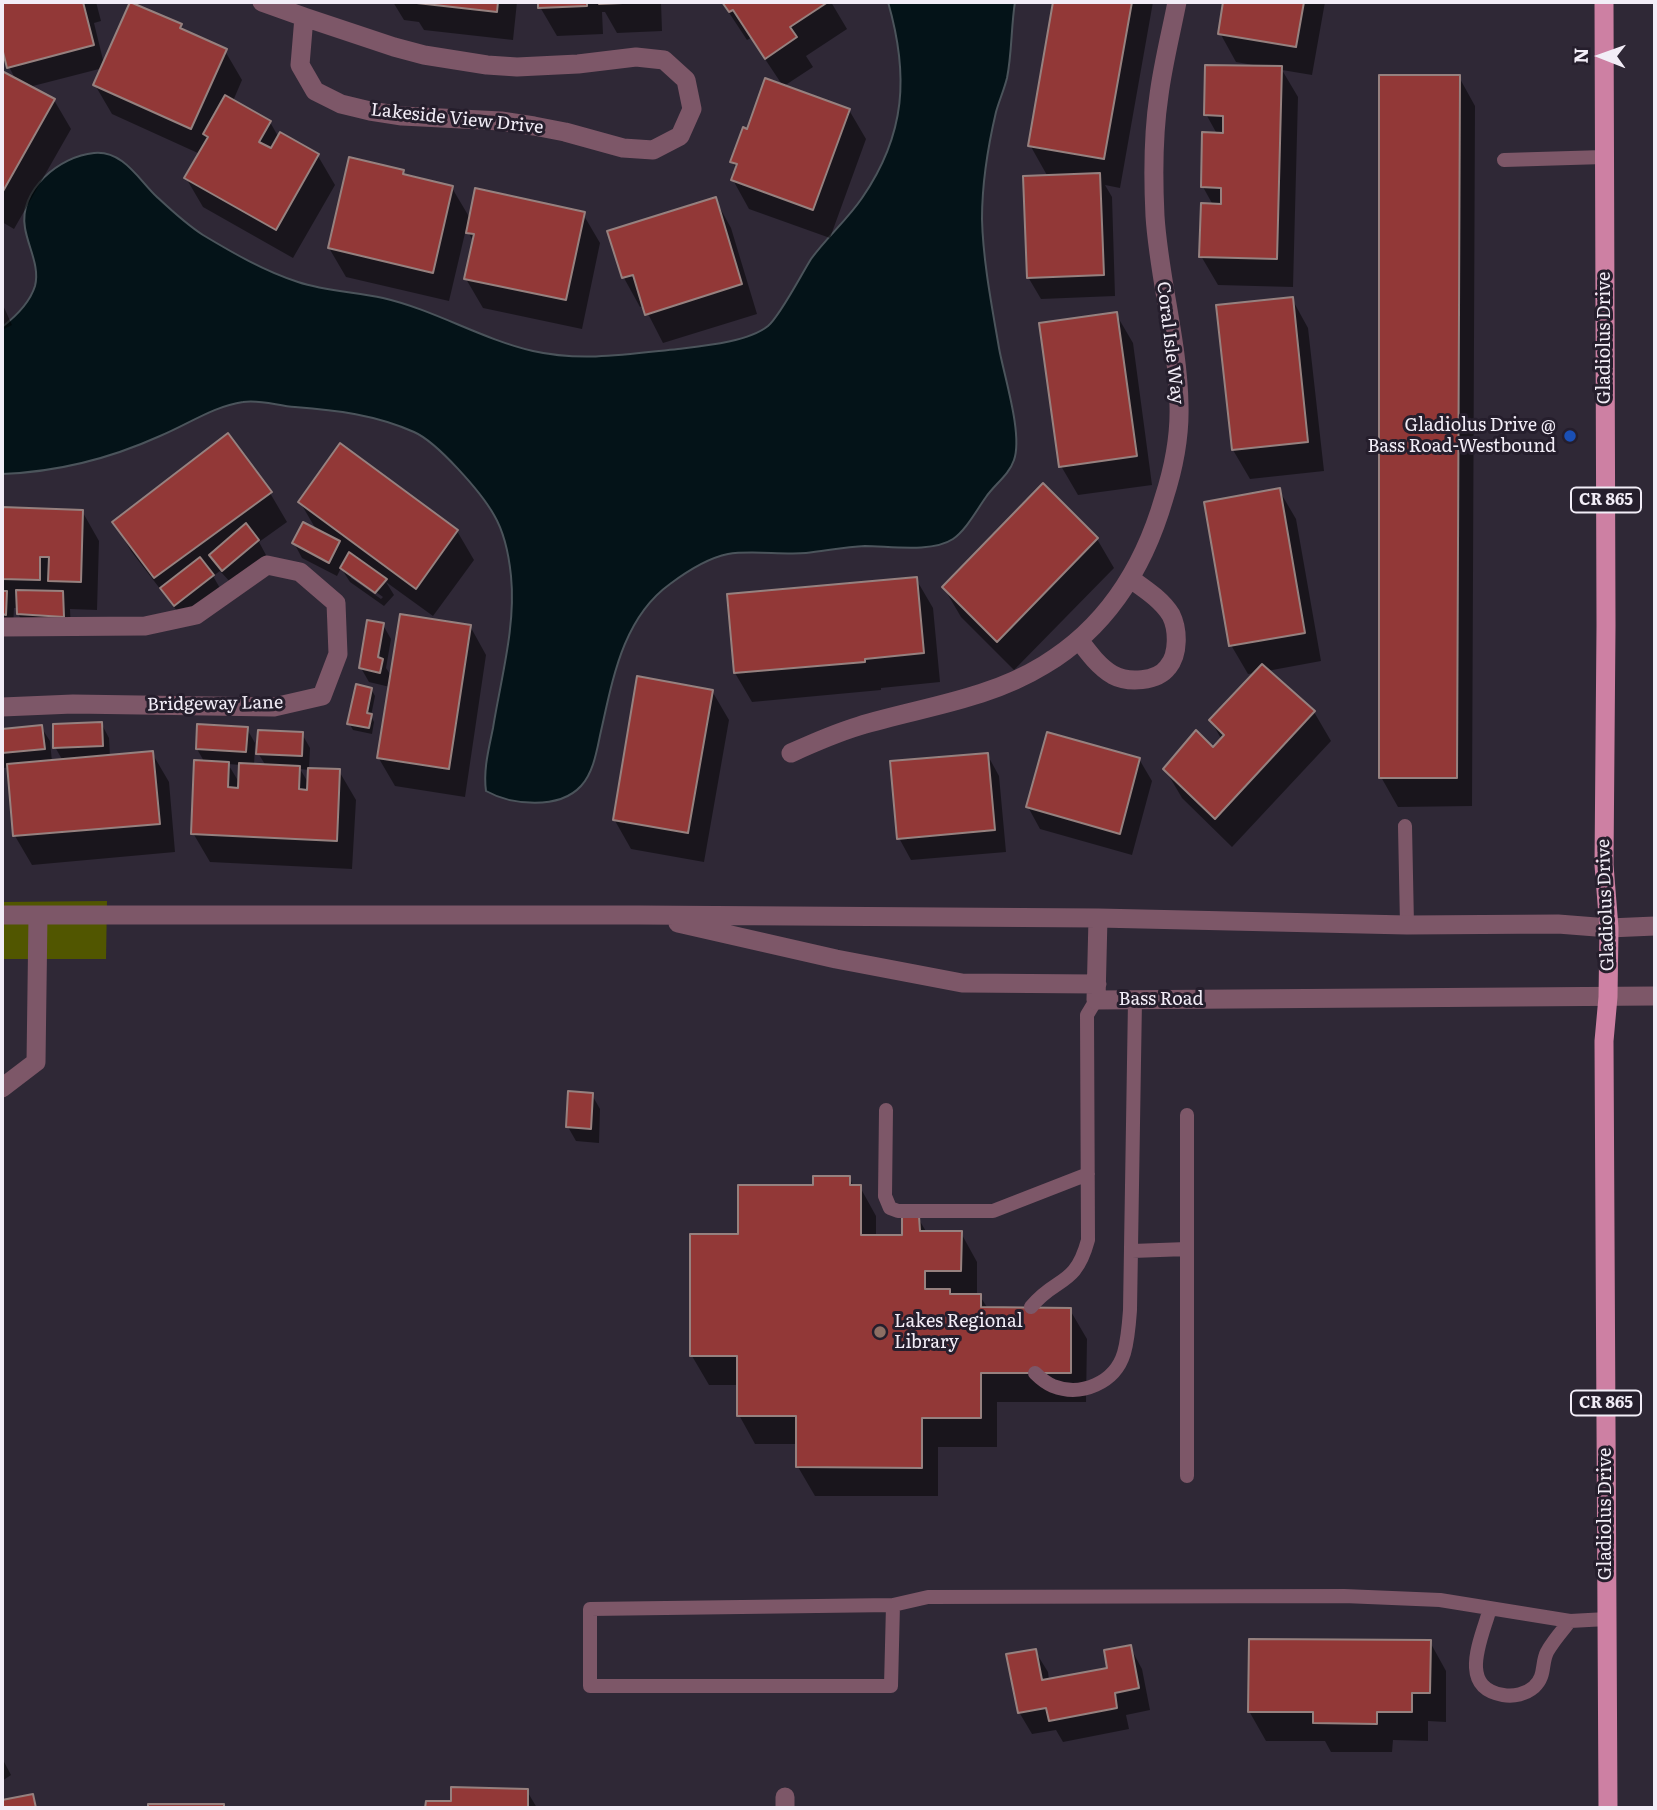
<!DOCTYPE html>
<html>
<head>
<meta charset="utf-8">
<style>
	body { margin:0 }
	#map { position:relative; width:1657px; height:1810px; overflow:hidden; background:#2f2836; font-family:Literata,serif }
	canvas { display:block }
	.frame { position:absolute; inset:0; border:4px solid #f2edf7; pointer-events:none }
	.north { position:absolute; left:1566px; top:21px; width:70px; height:70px; -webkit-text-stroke:5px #251e2c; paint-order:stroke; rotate:271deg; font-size:19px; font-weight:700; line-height:28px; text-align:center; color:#f2edf7 }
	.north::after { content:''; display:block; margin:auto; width:24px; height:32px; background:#f2edf7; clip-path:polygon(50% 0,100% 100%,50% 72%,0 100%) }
</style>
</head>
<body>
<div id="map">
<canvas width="1657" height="1810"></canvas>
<div class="frame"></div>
<div class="north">N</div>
</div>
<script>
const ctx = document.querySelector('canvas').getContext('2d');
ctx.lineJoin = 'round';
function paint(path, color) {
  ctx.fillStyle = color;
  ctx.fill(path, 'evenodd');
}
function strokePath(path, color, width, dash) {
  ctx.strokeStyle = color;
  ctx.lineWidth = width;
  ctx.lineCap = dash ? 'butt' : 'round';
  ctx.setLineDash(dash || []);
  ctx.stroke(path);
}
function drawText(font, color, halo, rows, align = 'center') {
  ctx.font = font + ' Literata,serif';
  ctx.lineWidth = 6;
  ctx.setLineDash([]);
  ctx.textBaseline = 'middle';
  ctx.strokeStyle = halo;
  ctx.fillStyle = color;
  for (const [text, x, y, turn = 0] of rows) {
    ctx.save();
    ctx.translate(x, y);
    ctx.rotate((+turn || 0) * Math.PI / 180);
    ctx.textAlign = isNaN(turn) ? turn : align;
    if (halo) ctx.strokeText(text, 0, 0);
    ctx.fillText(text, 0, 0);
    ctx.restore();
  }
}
paint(new Path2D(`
	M 107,901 L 106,959 L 2,959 L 2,902 Z`), '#515600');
const water = new Path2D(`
	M 888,2 L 1015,2 C 1011,27 1012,53 1007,78 C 1004,90 999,101 996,112 C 988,146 982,184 982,219 C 983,261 992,307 999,348 C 1004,376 1023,434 1014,460 C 1009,475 995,484 986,497 C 976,511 966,530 953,539 C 932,553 889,546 865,546 C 845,547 825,551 806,553 C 782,555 750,550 728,554 C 708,558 686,572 670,584 C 623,618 613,678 601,731 C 597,749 594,772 581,786 C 559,810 511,805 486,791 C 483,770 489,748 493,728 C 501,678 516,626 511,576 C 509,556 504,532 494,515 C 481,492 437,442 414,432 C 376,415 336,410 295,407 C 278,406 260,399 243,402 C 214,406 187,425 160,436 C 109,459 58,472 2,474 L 2,327 C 15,317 30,302 35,286 C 40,266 28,247 25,228 C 18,190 60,156 94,153 C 123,150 139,180 157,197 C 171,210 187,225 203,235 C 233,253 264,271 298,282 C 325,291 355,292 383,298 C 435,310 481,339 533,351 C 581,362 630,354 678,349 C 703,346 748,342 768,326 C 780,316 801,275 811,259 C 827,237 847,220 862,198 C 906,134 909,75 888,2 Z`);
paint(water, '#041318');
strokePath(water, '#4b545b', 2);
paint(new Path2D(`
	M 2,2 L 96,2 L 101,21 L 94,23 L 104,64 L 132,2 L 181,25 L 185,32 L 225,51 L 242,80 L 233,101 L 270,122 L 279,138 L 318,156 L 335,185 L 293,258 L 203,207 L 186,178 L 200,154 L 112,114 L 95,85 L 103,68 L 29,87 L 54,100 L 71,129 L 14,229 L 2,222 L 2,73 L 16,80 L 9,67 L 5,54 L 2,55 Z
	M 393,2 L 517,2 L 513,40 L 424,30 L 419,22 L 404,20 Z
	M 540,2 L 661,2 L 662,31 L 617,33 L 605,12 L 602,12 L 603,34 L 557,36 L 540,7 Z
	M 722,2 L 831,2 L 847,29 L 806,56 L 813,67 L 784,86 L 849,110 L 866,139 L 830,238 L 749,209 L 733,180 L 737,169 L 732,162 L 748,131 L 783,86 L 751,38 L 747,40 Z
	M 1055,2 L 1153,2 L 1120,188 L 1105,185 L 1112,197 L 1115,296 L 1041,299 L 1028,277 L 1048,177 L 1030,145 Z
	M 1225,2 L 1325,2 L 1312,75 L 1282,70 L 1298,97 L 1293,287 L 1218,285 L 1201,256 L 1213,205 L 1203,187 L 1217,134 L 1206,114 L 1253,68 L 1253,65 L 1236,62 L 1220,33 Z
	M 1459,77 L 1475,106 L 1472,806 L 1398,807 L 1381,777 Z
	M 403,172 L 406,177 L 452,188 L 471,220 L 583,214 L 600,243 L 582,329 L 483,308 L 466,279 L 474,242 L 466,229 L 449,301 L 346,277 L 329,248 Z
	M 715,199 L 731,228 L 757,314 L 663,343 L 644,306 L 640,307 L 624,278 L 610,232 Z
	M 1292,299 L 1308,328 L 1324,471 L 1250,479 L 1233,450 L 1218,307 Z
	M 2,303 L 12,325 L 2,330 Z
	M 1116,314 L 1133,343 L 1152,485 L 1078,495 L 1061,466 Z
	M 1279,490 L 1296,519 L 1321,661 L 1267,671 L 1314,712 L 1331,741 L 1232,847 L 1182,798 L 1165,769 L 1213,750 L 1222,740 L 1211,721 L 1256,673 L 1248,674 L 1231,645 Z
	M 270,493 L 287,522 L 259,542 L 266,555 L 232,584 L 220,571 L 213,576 L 221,590 L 184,620 L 131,551 L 114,522 Z
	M 300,502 L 457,531 L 474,560 L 433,616 L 386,582 L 394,595 L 384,606 L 350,582 L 341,568 L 337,576 L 302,558 L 294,543 L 317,531 ZM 351,574 L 383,597 L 381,599 L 351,578 Z
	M 2,509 L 82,511 L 99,541 L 97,610 L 70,609 L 71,631 L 27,628 L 18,614 L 18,608 L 14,608 L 13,628 L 2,628 Z
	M 1097,539 L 1114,568 L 1014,670 L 961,617 L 944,588 Z
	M 916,579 L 933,608 L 940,682 L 881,688 L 881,690 L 752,702 L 735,673 L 728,596 Z
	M 383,625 L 391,639 L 386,668 L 392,677 L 470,626 L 486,655 L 465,797 L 395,786 L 378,757 L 390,687 L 369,682 L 361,668 Z
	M 371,689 L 375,696 L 371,716 L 374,722 L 372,734 L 353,730 L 349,723 Z
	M 712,691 L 729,720 L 704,862 L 631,849 L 614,819 Z
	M 101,723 L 109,738 L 110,757 L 152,753 L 169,782 L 175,852 L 32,865 L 15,836 L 10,767 L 4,768 L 2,765 L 2,731 L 41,727 L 50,741 L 52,762 L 63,761 L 55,747 Z
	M 247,729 L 255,743 L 254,766 L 266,766 L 258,753 L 302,734 L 310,748 L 309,770 L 300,769 L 309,784 L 339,771 L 356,800 L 352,869 L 210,862 L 193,833 L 205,763 L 197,749 ZM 228,764 L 241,765 L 240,784 Z
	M 987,754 L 999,776 L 1006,852 L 911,860 L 899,838 Z
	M 1139,759 L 1152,781 L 1132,855 L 1040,829 L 1028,807 Z
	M 592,1095 L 600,1109 L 599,1143 L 576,1141 L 568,1127 Z
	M 849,1177 L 854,1187 L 860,1187 L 876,1216 L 876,1237 L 904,1237 L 918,1218 L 927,1233 L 961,1233 L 977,1262 L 977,1296 L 980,1296 L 988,1309 L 1070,1310 L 1087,1339 L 1086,1402 L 997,1402 L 997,1447 L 938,1447 L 938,1496 L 815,1496 L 798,1467 L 798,1444 L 755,1444 L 739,1415 L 739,1385 L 709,1385 L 692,1356 L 740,1235 L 815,1187 Z
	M 1430,1642 L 1446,1671 L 1446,1722 L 1428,1721 L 1428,1741 L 1393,1740 L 1392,1752 L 1331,1752 L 1325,1741 L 1266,1741 L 1249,1711 Z
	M 1130,1647 L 1142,1669 L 1150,1710 L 1126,1715 L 1129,1729 L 1063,1742 L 1056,1730 L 1032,1734 L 1019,1712 L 1035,1651 L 1048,1672 L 1049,1680 L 1109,1669 Z
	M 2,1758 L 11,1775 L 2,1781 Z
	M 527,1791 L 537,1808 L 427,1808 L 427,1802 L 453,1803 Z`), '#0007');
const building = new Path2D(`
	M 2,2 L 83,2 L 94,45 L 7,68 L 2,48 Z
	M 130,2 L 182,24 L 180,28 L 227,49 L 191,129 L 93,85 Z
	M 408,2 L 498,2 L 497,12 Z
	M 538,2 L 587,2 L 587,6 L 538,8 Z
	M 599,2 L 646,2 L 599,4 Z
	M 722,2 L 828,2 L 790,27 L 797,37 L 765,59 L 733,10 L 729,12 Z
	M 1053,2 L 1132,2 L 1104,159 L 1028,146 Z
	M 1223,2 L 1304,2 L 1296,47 L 1218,34 Z
	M 1205,65 L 1282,66 L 1277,259 L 1199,257 L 1201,203 L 1221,204 L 1221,188 L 1201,187 L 1202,132 L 1223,133 L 1223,116 L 1204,115 Z
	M 2,71 L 55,99 L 2,193 Z
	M 1379,75 L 1460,75 L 1457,778 L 1379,778 Z
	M 765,78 L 850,109 L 813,210 L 731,180 L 737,164 L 730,162 L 743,127 L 747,129 Z
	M 225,95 L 271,121 L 259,142 L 271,148 L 280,132 L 319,154 L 276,230 L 184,178 L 208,137 L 203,134 Z
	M 349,157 L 404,170 L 403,174 L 453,186 L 433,273 L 328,248 Z
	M 1100,173 L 1104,275 L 1027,278 L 1023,176 Z
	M 475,188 L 585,212 L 566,300 L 464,279 L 474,234 L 466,233 Z
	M 716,197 L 742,284 L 645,315 L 633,275 L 622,278 L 607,231 Z
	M 1293,297 L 1308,442 L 1232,450 L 1216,305 Z
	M 1117,312 L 1137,456 L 1059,467 L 1039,323 Z
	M 228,433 L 272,492 L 154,578 L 112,522 Z
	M 340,443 L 458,530 L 416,589 L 298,502 Z
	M 1043,483 L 1098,538 L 997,642 L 942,587 Z
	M 1280,488 L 1305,633 L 1229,646 L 1204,502 Z
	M 2,507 L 83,510 L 81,582 L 48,581 L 49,557 L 40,557 L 40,580 L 2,579 Z
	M 303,522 L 340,541 L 329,563 L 292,543 Z
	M 246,523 L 259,540 L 222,571 L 209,555 Z
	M 349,552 L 387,579 L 375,593 L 340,568 Z
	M 200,557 L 214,575 L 174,606 L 160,588 Z
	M 917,577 L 924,653 L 865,659 L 865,662 L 734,673 L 727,594 Z
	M 16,590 L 63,591 L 64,617 L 17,614 Z
	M 2,591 L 7,591 L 6,615 L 2,614 Z
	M 400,614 L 471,625 L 449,769 L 377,758 Z
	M 367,620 L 384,623 L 378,657 L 383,659 L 380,673 L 359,668 Z
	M 1262,664 L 1315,711 L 1215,819 L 1163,769 L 1196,730 L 1213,747 L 1224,735 L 1209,720 Z
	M 637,676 L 713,690 L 688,833 L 613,820 Z
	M 356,684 L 372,688 L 367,713 L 372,714 L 369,728 L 347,724 Z
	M 102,722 L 103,746 L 53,748 L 53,724 Z
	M 197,724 L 248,727 L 246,752 L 196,749 Z
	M 42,725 L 45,749 L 2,753 L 2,729 Z
	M 258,730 L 303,732 L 302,756 L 256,754 Z
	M 1047,732 L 1140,758 L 1120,834 L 1026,807 Z
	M 153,751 L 160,824 L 13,836 L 7,764 Z
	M 988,753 L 995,830 L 897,839 L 890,761 Z
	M 194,760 L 229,762 L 228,787 L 238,788 L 239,763 L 300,766 L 299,789 L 307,790 L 308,768 L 340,769 L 337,841 L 191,834 Z
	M 568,1091 L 593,1093 L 591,1129 L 566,1127 Z
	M 813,1176 L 850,1176 L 850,1185 L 861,1185 L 861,1235 L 902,1235 L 902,1216 L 919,1216 L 920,1231 L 962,1231 L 961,1271 L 925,1271 L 925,1289 L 950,1289 L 950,1294 L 981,1294 L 981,1307 L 1071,1308 L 1071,1373 L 981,1373 L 981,1418 L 922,1418 L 922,1468 L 796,1467 L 796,1416 L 737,1416 L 737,1356 L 690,1356 L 690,1234 L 738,1234 L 738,1185 L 813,1185 Z
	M 1249,1639 L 1431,1640 L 1430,1693 L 1412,1693 L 1412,1712 L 1377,1712 L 1377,1724 L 1313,1723 L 1313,1712 L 1248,1712 Z
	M 1131,1645 L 1139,1688 L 1115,1693 L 1117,1708 L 1049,1721 L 1046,1708 L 1018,1713 L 1006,1654 L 1036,1649 L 1042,1680 L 1107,1668 L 1104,1650 Z
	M 451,1787 L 528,1789 L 528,1808 L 425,1808 L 426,1801 L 451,1801 Z
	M 33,1794 L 36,1808 L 2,1808 L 2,1800 Z
	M 148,1804 L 224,1804 L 224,1808 L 148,1808 Z
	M 1196,1807 L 1196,1808 L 1086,1808 Z`);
paint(building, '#923837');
strokePath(building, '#96817f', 2);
strokePath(new Path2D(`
	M 1504,160 L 1604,157
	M 1405,826 L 1407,925
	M 886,1110 L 885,1196 L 890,1208 L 898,1211 L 993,1211 L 1088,1174
	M 1132,1251 L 1187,1249
	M 1031,1307 C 1056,1276 1075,1288 1088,1240 L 1087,1015 L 1096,1000
	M 1035,1373 C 1040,1378 1046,1383 1053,1386 C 1081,1397 1115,1383 1124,1353 C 1128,1339 1129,1324 1130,1310 L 1135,1000
	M 1187,1476 L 1187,1115
	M 893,1605 L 590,1609 L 590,1686 L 891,1686 L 893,1605 L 928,1597 L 1344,1596 L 1440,1600 L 1570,1621 L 1607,1619
	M 1490,1608 C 1483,1636 1456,1687 1503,1695 C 1514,1697 1526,1694 1534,1687 C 1546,1676 1541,1664 1547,1652 C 1553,1641 1562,1631 1570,1621`), '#7d5768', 14);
strokePath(new Path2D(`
	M 262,2 L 304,17
	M 304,17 L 394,47 L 424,55 L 487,65 L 517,67 L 578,64 L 636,57 L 664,60 L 686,80 L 692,109 L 680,136 L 653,150 L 623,148 L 565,132 L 534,126 L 501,121 L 402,116 L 370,111 L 341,104 L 315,91 L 300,65 Z
	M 2,627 L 145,626 L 196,615 L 267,565 L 300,572 L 336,603 L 338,654 L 322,696 L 274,707 L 73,704 L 2,707
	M 1079,640 C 1088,652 1099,667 1113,675 C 1128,683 1157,682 1168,667 C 1179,654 1178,629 1171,615 C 1162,600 1145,589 1131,579
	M 791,753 C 813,743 836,733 859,726 C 922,707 987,700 1044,665 C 1107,627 1144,567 1164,498 C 1174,467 1180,438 1179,405 C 1178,342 1159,279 1155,216 C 1153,176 1153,135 1159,95 C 1163,64 1171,33 1177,2
	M 2,915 L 639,915 L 1098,918
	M 678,923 L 836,959 L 962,983 L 1097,984
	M 1655,926 L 1609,928 L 1558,924 L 1407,925 L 1098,918 L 1096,1000 L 1655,996
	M 2,1088 L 36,1062 L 38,915
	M 785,1797 L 785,1808`), '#7d5768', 19);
strokePath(new Path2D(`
	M 1604,2 L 1606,626 L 1604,865 L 1609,928 L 1608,997 L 1604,1041 L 1608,1808`), '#cd80a3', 19);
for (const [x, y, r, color] of [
	[1570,436,7,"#1a4fb4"],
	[880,1332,7,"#8d6e63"]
]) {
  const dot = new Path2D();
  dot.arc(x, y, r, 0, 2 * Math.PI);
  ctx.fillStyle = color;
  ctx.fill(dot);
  strokePath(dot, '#251e2c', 2.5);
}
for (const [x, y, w] of [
	[1606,500,70],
	[1606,1403,70]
]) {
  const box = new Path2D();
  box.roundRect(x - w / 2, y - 12.5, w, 25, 5);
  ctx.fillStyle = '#251e2c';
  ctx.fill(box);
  strokePath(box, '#f2edf7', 2);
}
drawText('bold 16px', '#f2edf7', null, [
	["CR 865",1606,500],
	["CR 865",1606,1403]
]);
drawText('18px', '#f2edf7', '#251e2c', [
	["Lakeside View Drive",457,119,6],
	["Gladiolus Drive",1605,338,-90],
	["Coral Isle Way",1170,343,83],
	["Bridgeway Lane",215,704,-1],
	["Gladiolus Drive",1606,905,-92],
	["Bass Road",1161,1000],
	["Gladiolus Drive",1606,1514,-90]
]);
drawText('18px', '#f2edf7', '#251e2c', [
	["Gladiolus Drive @",1556,426],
	["Bass Road-Westbound",1556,447],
	["Lakes Regional",894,1322,"left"],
	["Library",894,1343,"left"]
], 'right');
</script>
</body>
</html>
